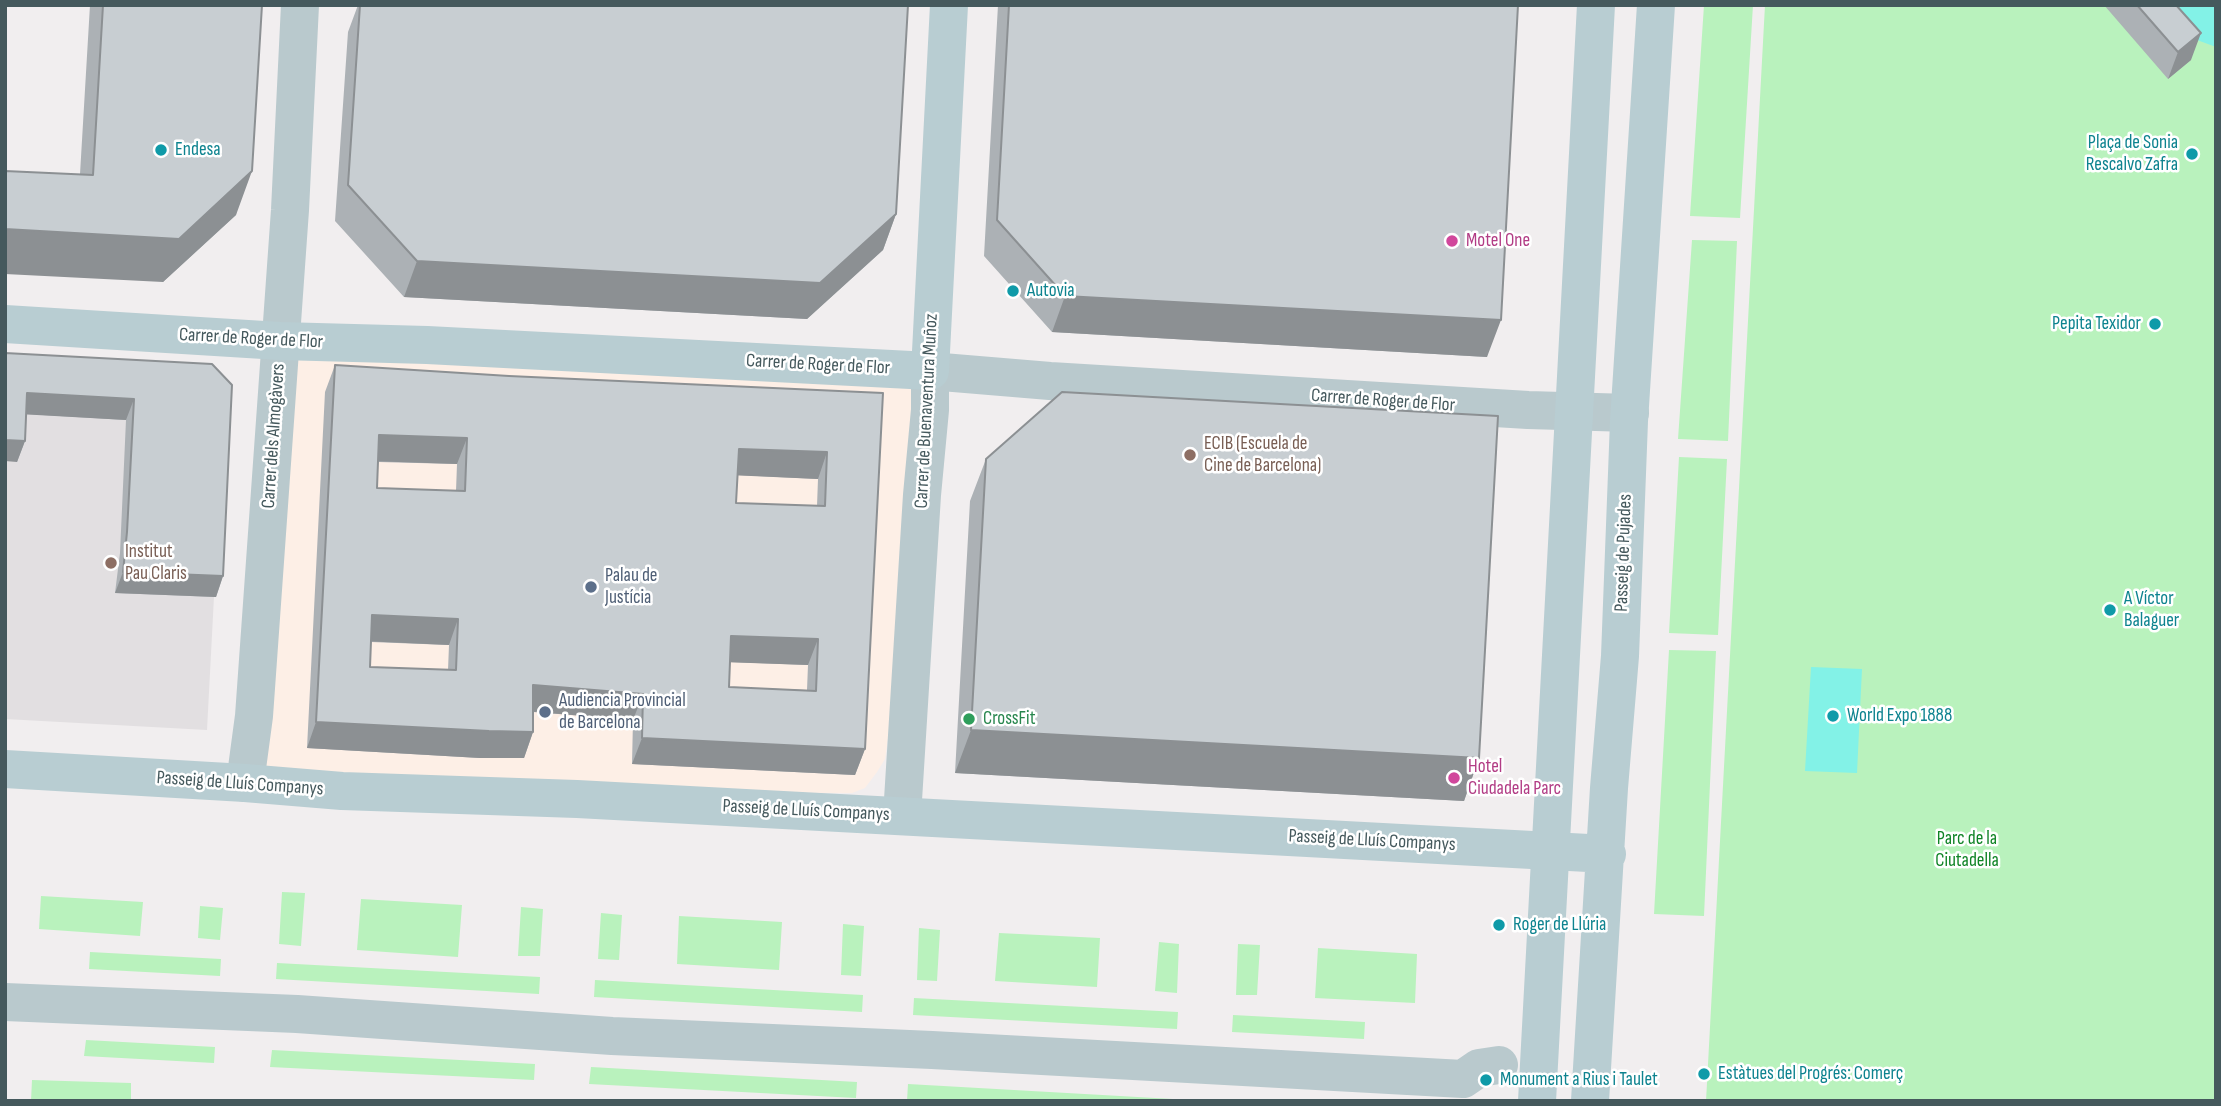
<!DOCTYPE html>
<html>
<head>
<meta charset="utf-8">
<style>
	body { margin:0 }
	#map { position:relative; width:2221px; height:1106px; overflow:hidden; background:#f1eeef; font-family:"Sofia Sans Condensed",sans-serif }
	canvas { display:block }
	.frame { position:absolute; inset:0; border:7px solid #45595d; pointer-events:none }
</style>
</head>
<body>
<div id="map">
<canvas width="2221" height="1106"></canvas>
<div class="frame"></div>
</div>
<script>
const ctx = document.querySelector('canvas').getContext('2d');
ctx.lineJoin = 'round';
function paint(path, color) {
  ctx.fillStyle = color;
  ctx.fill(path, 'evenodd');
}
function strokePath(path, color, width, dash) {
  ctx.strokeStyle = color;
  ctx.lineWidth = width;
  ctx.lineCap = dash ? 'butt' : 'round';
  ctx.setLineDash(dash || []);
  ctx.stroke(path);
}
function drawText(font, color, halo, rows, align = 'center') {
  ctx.font = font + ' "Sofia Sans Condensed",sans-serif';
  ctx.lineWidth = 5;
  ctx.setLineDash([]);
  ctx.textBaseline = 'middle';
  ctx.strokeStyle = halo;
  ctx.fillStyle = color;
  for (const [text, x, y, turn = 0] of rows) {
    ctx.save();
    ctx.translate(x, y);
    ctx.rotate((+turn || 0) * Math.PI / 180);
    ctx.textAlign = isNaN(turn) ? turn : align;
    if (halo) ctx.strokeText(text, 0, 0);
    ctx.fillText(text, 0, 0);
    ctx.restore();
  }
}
paint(new Path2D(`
	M 280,341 L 930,371 L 922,495 L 885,759 L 877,772 L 865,788 L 852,793 L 342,791 L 245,783 Z`), '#fdefe6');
paint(new Path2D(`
	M 5,373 L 224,406 L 207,730 L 5,719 Z`), '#e2dfe1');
paint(new Path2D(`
	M 1704,5 L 1753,5 L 1740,218 L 1690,216 Z
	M 1765,5 L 2216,5 L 2216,1101 L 1706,1101 Z
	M 1692,240 L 1737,241 L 1728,441 L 1678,439 Z
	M 1679,457 L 1727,459 L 1718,635 L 1669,633 Z
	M 1669,650 L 1716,651 L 1704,916 L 1654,914 Z
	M 282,892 L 305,893 L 301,946 L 279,944 Z
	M 41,896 L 143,902 L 140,936 L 39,929 Z
	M 361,899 L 462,905 L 458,957 L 357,950 Z
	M 200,906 L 223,908 L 220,940 L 198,938 Z
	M 521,907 L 543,909 L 540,956 L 518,956 Z
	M 601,913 L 622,915 L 619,960 L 598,959 Z
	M 679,916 L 782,922 L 779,970 L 677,964 Z
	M 843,924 L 864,926 L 861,976 L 841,975 Z
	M 919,928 L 940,930 L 937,981 L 917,980 Z
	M 999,933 L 1100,938 L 1097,987 L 995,981 Z
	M 1159,942 L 1179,944 L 1177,993 L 1155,991 Z
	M 1238,944 L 1260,945 L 1257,995 L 1236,995 Z
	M 1318,948 L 1417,954 L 1415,1003 L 1315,998 Z
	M 90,952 L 221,959 L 220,976 L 89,969 Z
	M 277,963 L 540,977 L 539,994 L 276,979 Z
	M 595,980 L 863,995 L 862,1012 L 594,997 Z
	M 914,998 L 1178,1012 L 1177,1029 L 913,1015 Z
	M 1233,1015 L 1365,1022 L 1364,1039 L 1232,1032 Z
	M 86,1040 L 215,1047 L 214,1063 L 84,1056 Z
	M 272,1050 L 535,1064 L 534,1080 L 270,1067 Z
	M 591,1067 L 857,1082 L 856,1098 L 589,1084 Z
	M 32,1080 L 131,1083 L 131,1101 L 31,1101 Z
	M 908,1084 L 1173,1099 L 1173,1101 L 907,1101 Z`), '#b9f2bd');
paint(new Path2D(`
	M 2152,5 L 2216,5 L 2216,47 L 2197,40 Z
	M 1811,667 L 1862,669 L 1857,773 L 1805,771 Z`), '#83f2e7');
strokePath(new Path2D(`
	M 245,783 L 254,716 L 290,210 L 300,5
	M 902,816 L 922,495 L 930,410 L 930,371 L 1050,381 L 1528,410 L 1630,413
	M 5,1002 L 297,1014 L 612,1036 L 932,1050 L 1463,1079 L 1479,1068 L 1499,1065`), '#b9c9cd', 38);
strokePath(new Path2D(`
	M 5,324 L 280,341 L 427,345 L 930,371 L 949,5
	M 5,769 L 245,783 L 342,791 L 577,799 L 1607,854
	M 1537,1101 L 1596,5
	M 1590,1101 L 1609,788 L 1620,656 L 1629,421 L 1656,5`), '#b8cdd2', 38);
paint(new Path2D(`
	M 90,5 L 262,5 L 236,215 L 163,282 L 80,174 Z
	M 358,5 L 908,5 L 896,214 L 883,250 L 807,319 L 404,297 L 335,221 L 348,32 Z
	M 998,5 L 1518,5 L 1487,357 L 1052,332 L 984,256 Z
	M 2104,5 L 2176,5 L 2191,60 L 2168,79 Z
	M 5,353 L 212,364 L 223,576 L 216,597 L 115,593 L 120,553 L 126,420 L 26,414 L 25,441 L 17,462 Z
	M 335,365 L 509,376 L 883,393 L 865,749 L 855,775 L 632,764 L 633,720 L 533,712 L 533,732 L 524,758 L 480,758 L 307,748 L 325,392 ZM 378,462 L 457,464 L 456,491 L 377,488 ZM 737,475 L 818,479 L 817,506 L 736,503 ZM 371,642 L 449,645 L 448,670 L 370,667 ZM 730,662 L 808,665 L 807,690 L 729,687 Z
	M 986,459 L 1479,758 L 1464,801 L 955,773 L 970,501 Z`), '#acb1b5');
paint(new Path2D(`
	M 2201,33 L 2191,60 L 2168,79 L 2178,52 Z
	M 252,171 L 236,215 L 163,282 L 5,274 L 5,229 Z
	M 896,214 L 883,250 L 807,319 L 404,297 L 417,261 Z
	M 1065,296 L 1501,320 L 1487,357 L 1052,332 Z
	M 27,393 L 134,399 L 126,420 L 19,414 Z
	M 379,435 L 467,438 L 457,464 L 369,461 Z
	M 5,440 L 25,441 L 17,462 L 5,461 Z
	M 739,449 L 827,452 L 818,479 L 729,475 Z
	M 123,572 L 223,576 L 216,597 L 115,593 Z
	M 372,615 L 458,619 L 449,645 L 362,641 Z
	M 731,636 L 818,639 L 808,665 L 722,662 Z
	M 533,685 L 643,694 L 633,720 L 524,711 Z
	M 316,722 L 533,732 L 524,758 L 480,758 L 307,748 Z
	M 971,730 L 1479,758 L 1464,801 L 955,773 Z
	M 642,738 L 865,749 L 855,775 L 632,764 Z`), '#8c9093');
const building = new Path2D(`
	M 103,5 L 262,5 L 252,171 L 179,239 L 5,229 L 5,171 L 93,175 Z
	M 360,5 L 908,5 L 896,214 L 820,283 L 417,261 L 348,185 Z
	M 1009,5 L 1518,5 L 1501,320 L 1065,296 L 997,220 Z
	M 2137,5 L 2176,5 L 2201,33 L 2178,52 Z
	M 5,353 L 212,364 L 232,385 L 223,576 L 123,572 L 127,532 L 134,399 L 27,393 L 25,441 L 5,440 Z
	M 335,365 L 509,376 L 883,393 L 865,749 L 642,738 L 643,694 L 533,685 L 533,732 L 489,731 L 316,722 ZM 379,435 L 467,438 L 465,491 L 377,488 ZM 739,449 L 827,452 L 825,506 L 736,503 ZM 372,615 L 458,619 L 456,670 L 370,667 ZM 731,636 L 818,639 L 816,691 L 729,687 Z
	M 1062,392 L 1498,416 L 1479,758 L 971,730 L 986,459 Z`);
paint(building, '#c8ced2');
strokePath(building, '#8c9093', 2);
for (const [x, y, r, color] of [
	[161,150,7,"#0f9aa8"],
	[2192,154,7,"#0f9aa8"],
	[1452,241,7,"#d1479c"],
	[1013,291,7,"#0f9aa8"],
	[2155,324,7,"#0f9aa8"],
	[1190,455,7,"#8d6e63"],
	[111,563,7,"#8d6e63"],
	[591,587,7,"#5c6f8a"],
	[2110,610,7,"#0f9aa8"],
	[545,712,7,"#5c6f8a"],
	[1833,716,7,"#0f9aa8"],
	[969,719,7,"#2e9e5b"],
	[1454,778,7,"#d1479c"],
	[1499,925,7,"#0f9aa8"],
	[1704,1074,7,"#0f9aa8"],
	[1486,1080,7,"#0f9aa8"]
]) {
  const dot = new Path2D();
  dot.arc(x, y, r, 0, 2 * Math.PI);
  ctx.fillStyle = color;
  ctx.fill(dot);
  strokePath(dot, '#fff', 2.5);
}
drawText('19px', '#0d838f', '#fff', [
	["Plaça de Sonia",2178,143,"right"],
	["Rescalvo Zafra",2178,165,"right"],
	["Endesa",175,150],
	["Autovia",1027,291],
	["Pepita Texidor",2141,324,"right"],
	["A Víctor",2124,599],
	["Balaguer",2124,621],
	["World Expo 1888",1847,716],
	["Roger de Llúria",1513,925],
	["Estàtues del Progrés: Comerç",1718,1074],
	["Monument a Rius i Taulet",1500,1080]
], 'left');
drawText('19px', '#b23c85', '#fff', [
	["Motel One",1466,241],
	["Hotel",1468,767],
	["Ciudadela Parc",1468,789]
], 'left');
drawText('19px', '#45595d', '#fff', [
	["Carrer de Roger de Flor",251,339,3],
	["Carrer de Roger de Flor",818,365,3],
	["Carrer de Roger de Flor",1383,401,4],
	["Carrer de Buenaventura Muñoz",927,411,-87],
	["Carrer dels Almogàvers",274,436,-86],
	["Passeig de Pujades",1624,553,-88],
	["Passeig de Lluís Companys",240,784,4],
	["Passeig de Lluís Companys",806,811,3],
	["Passeig de Lluís Companys",1372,841,3]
]);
drawText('19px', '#785e54', '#fff', [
	["ECIB (Escuela de",1204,444],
	["Cine de Barcelona)",1204,466],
	["Institut",125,552],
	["Pau Claris",125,574]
], 'left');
drawText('19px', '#4e5e75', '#fff', [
	["Palau de",605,576],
	["Justícia",605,598],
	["Audiencia Provincial",559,701],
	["de Barcelona",559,723]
], 'left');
drawText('19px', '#27864d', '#fff', [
	["CrossFit",983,719]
], 'left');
drawText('19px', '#108426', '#fff', [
	["Parc de la",1967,839],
	["Ciutadella",1967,861]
]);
</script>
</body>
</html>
